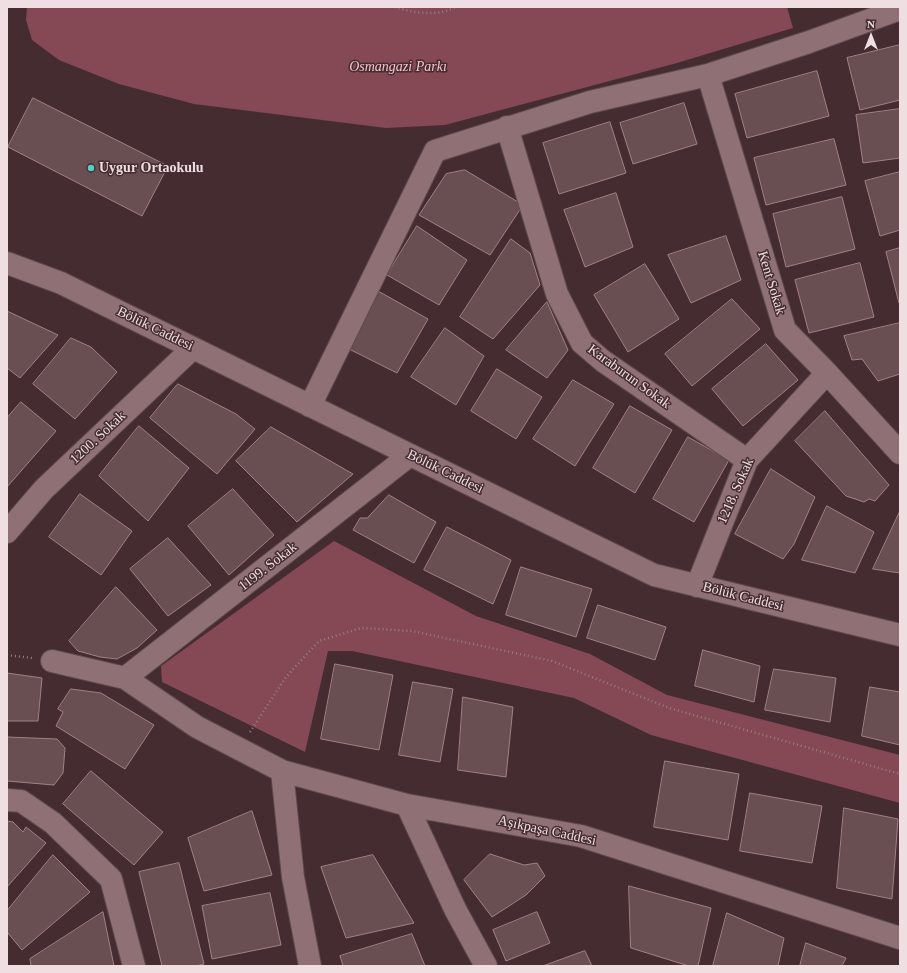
<!DOCTYPE html>
<html>
<head>
<meta charset="utf-8">
<style>
	body { margin:0 }
	#map { position:relative; width:907px; height:973px; overflow:hidden; background:#452c31; font-family:"Times New Roman",serif }
	canvas { display:block }
	.frame { position:absolute; inset:0; border:8px solid #f0dfe2; pointer-events:none }
	.north { position:absolute; left:851px; top:16px; width:40px; height:40px; -webkit-text-stroke:3px #452c31; paint-order:stroke; rotate:0deg; font-size:11px; font-weight:700; line-height:16px; text-align:center; color:#f0dfe2 }
	.north::after { content:''; display:block; margin:auto; width:14px; height:18px; background:#f0dfe2; clip-path:polygon(50% 0,100% 100%,50% 72%,0 100%) }
</style>
</head>
<body>
<div id="map">
<canvas width="907" height="973"></canvas>
<div class="frame"></div>
<div class="north">N</div>
</div>
<script>
const ctx = document.querySelector('canvas').getContext('2d');
ctx.lineJoin = 'round';
function paint(path, color) {
  ctx.fillStyle = color;
  ctx.fill(path, 'evenodd');
}
function strokePath(path, color, width, dash) {
  ctx.strokeStyle = color;
  ctx.lineWidth = width;
  ctx.lineCap = dash ? 'butt' : 'round';
  ctx.setLineDash(dash || []);
  ctx.stroke(path);
}
function drawText(font, color, halo, rows, align = 'center') {
  ctx.font = font + ' "Times New Roman",serif';
  ctx.lineWidth = 3;
  ctx.setLineDash([]);
  ctx.textBaseline = 'middle';
  ctx.strokeStyle = halo;
  ctx.fillStyle = color;
  for (const [text, x, y, turn = 0] of rows) {
    ctx.save();
    ctx.translate(x, y);
    ctx.rotate((+turn || 0) * Math.PI / 180);
    ctx.textAlign = isNaN(turn) ? turn : align;
    if (halo) ctx.strokeText(text, 0, 0);
    ctx.fillText(text, 0, 0);
    ctx.restore();
  }
}
paint(new Path2D(`
	M 27,7 L 787,7 L 793,28 L 677,63 L 445,125 L 386,128 L 194,104 L 119,84 L 59,60 L 32,40 L 26,20 Z
	M 334,541 L 476,616 L 590,654 L 667,695 L 900,755 L 900,803 L 651,735 L 574,698 L 352,651 L 328,651 L 305,752 L 162,682 L 161,666 Z`), '#844955');
const building = new Path2D(`
	M 900,45 L 900,100 L 860,110 L 847,58 Z
	M 817,71 L 829,116 L 747,138 L 735,94 Z
	M 33,98 L 168,166 L 142,216 L 8,147 Z
	M 684,103 L 697,144 L 633,164 L 620,123 Z
	M 900,109 L 900,158 L 863,163 L 856,115 Z
	M 610,122 L 626,173 L 559,194 L 543,143 Z
	M 834,139 L 846,185 L 766,205 L 754,158 Z
	M 465,170 L 523,205 L 490,255 L 419,215 L 446,174 Z
	M 900,172 L 900,230 L 880,236 L 865,181 Z
	M 616,193 L 633,247 L 585,267 L 564,210 Z
	M 842,197 L 855,249 L 786,267 L 773,214 Z
	M 417,226 L 467,260 L 439,305 L 387,275 Z
	M 726,236 L 741,280 L 691,303 L 668,255 Z
	M 511,239 L 530,253 L 540,285 L 493,339 L 460,317 Z
	M 900,248 L 900,303 L 899,303 L 886,252 Z
	M 860,263 L 874,317 L 809,333 L 795,280 Z
	M 645,264 L 679,319 L 628,352 L 594,295 Z
	M 378,291 L 428,319 L 397,373 L 347,348 Z
	M 732,299 L 760,329 L 692,386 L 665,354 Z
	M 547,302 L 568,350 L 547,378 L 506,350 Z
	M 7,311 L 58,335 L 20,378 L 7,368 Z
	M 900,323 L 900,374 L 878,381 L 862,359 L 852,360 L 844,336 Z
	M 445,328 L 484,356 L 456,405 L 411,377 Z
	M 71,338 L 91,347 L 117,372 L 75,419 L 33,384 Z
	M 766,344 L 798,380 L 743,426 L 712,389 Z
	M 497,369 L 542,397 L 516,439 L 471,411 Z
	M 573,380 L 614,404 L 575,466 L 533,439 Z
	M 178,384 L 236,414 L 255,429 L 217,474 L 150,418 Z
	M 21,402 L 56,431 L 7,487 L 7,418 Z
	M 630,406 L 672,430 L 635,493 L 593,468 Z
	M 825,411 L 889,485 L 875,501 L 869,499 L 864,502 L 846,496 L 795,441 Z
	M 139,426 L 189,468 L 148,521 L 99,476 Z
	M 271,427 L 353,474 L 297,522 L 236,461 Z
	M 688,437 L 729,460 L 694,522 L 653,499 Z
	M 771,469 L 815,497 L 794,544 L 783,559 L 735,534 Z
	M 233,489 L 274,535 L 229,575 L 188,526 Z
	M 80,494 L 132,531 L 101,575 L 49,537 Z
	M 389,495 L 436,522 L 414,563 L 353,530 L 360,518 L 367,518 Z
	M 827,506 L 874,532 L 855,573 L 802,560 Z
	M 900,511 L 900,573 L 873,569 Z
	M 447,527 L 511,560 L 493,604 L 424,570 Z
	M 168,538 L 211,585 L 168,616 L 130,569 Z
	M 521,567 L 592,589 L 576,637 L 506,615 Z
	M 116,587 L 157,630 L 137,648 L 117,659 L 100,657 L 78,651 L 69,641 Z
	M 598,605 L 666,627 L 655,660 L 587,638 Z
	M 703,650 L 760,666 L 754,702 L 695,686 Z
	M 335,664 L 393,675 L 379,750 L 321,739 Z
	M 774,669 L 836,678 L 830,722 L 765,710 Z
	M 7,673 L 42,678 L 38,721 L 7,721 Z
	M 413,682 L 453,689 L 440,762 L 399,755 Z
	M 870,687 L 900,692 L 900,745 L 862,736 Z
	M 71,689 L 101,693 L 154,725 L 125,769 L 56,726 L 63,712 L 58,709 Z
	M 463,697 L 513,707 L 506,777 L 458,770 Z
	M 7,737 L 57,739 L 65,748 L 63,773 L 54,785 L 7,781 Z
	M 665,761 L 739,774 L 728,840 L 654,827 Z
	M 91,771 L 163,832 L 134,865 L 63,804 Z
	M 750,793 L 822,806 L 812,863 L 740,851 Z
	M 844,808 L 898,819 L 892,899 L 837,888 Z
	M 252,811 L 272,875 L 204,891 L 188,838 Z
	M 7,821 L 13,822 L 23,832 L 26,827 L 46,843 L 7,887 Z
	M 490,854 L 524,865 L 537,863 L 545,876 L 526,895 L 492,917 L 464,880 Z
	M 53,855 L 90,892 L 22,950 L 7,932 L 7,911 Z
	M 373,855 L 414,923 L 346,938 L 321,867 Z
	M 179,863 L 204,964 L 196,966 L 162,966 L 139,872 Z
	M 629,886 L 711,908 L 698,966 L 689,966 L 631,948 Z
	M 270,893 L 281,945 L 212,959 L 202,906 Z
	M 103,912 L 114,966 L 31,966 L 30,959 Z
	M 537,912 L 550,943 L 506,961 L 493,930 Z
	M 727,913 L 784,938 L 778,966 L 713,966 Z
	M 412,934 L 425,966 L 343,966 L 340,956 Z
	M 806,943 L 846,958 L 842,966 L 800,966 Z
	M 585,951 L 592,966 L 543,966 Z`);
paint(building, '#694e52');
strokePath(building, '#a08286', 1);
const street = new Path2D(`
	M 708,75 L 785,330 L 827,373 L 900,453
	M 507,127 L 557,294 L 582,343 L 603,361 L 747,460
	M 7,263 L 61,283 L 654,575 L 900,635
	M 310,406 L 435,151 L 590,102 L 708,75 L 809,42 L 900,9
	M 7,532 L 44,489 L 193,348
	M 697,586 L 747,460 L 827,373
	M 52,661 L 125,678 L 197,727 L 282,771 L 407,805 L 581,836 L 900,938
	M 125,678 L 410,455
	M 282,771 L 293,877 L 310,966
	M 7,800 L 21,801 L 53,823 L 111,879 L 134,966
	M 407,805 L 455,909 L 486,966`);
strokePath(street, '#5e494d', 24);
strokePath(new Path2D(`
	M 395,7 C 412,13 438,17 455,7
	M 7,655 L 32,658
	M 250,732 L 286,677 L 319,641 L 361,628 L 412,631 L 552,661 L 669,708 L 900,774`), '#937e82', 2.5, [1, 3]);
strokePath(street, '#8e7075', 22);
for (const [x, y, r, color] of [
	[91,168,4,"#56cec4"]
]) {
  const dot = new Path2D();
  dot.arc(x, y, r, 0, 2 * Math.PI);
  ctx.fillStyle = color;
  ctx.fill(dot);
  strokePath(dot, '#452c31', 1.5);
}
drawText('italic 14px', '#f9c2cb', '#452c31', [
	["Osmangazi Parkı",398,67]
]);
drawText('bold 14px', '#f0dfe2', '#452c31', [
	["Uygur Ortaokulu",99,168]
], 'left');
drawText('14px', '#f0dfe2', '#452c31', [
	["Kent Sokak",771,283,73],
	["Bölük Caddesi",155,329,26],
	["Karaburun Sokak",629,377,36],
	["1200. Sokak",98,438,-43],
	["Bölük Caddesi",445,472,26],
	["1218. Sokak",736,491,-66],
	["1199. Sokak",268,567,-38],
	["Bölük Caddesi",743,597,14],
	["Aşıkpaşa Caddesi",547,831,12]
]);
</script>
</body>
</html>
